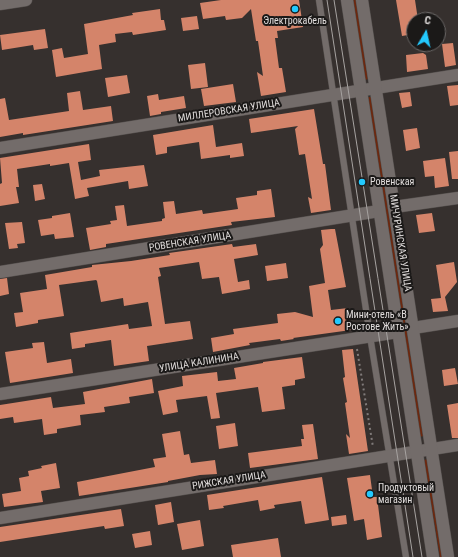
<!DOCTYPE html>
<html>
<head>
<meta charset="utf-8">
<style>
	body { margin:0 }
	#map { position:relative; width:458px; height:557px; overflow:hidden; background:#36302e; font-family:"Roboto Condensed",sans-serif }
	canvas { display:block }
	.north { position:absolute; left:406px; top:12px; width:40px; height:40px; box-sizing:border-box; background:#1b1918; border:1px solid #6a6766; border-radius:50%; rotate:9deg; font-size:11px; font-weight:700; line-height:16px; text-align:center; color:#e1dddc }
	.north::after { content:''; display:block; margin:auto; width:14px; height:18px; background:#23c9fe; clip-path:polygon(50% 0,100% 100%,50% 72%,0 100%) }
</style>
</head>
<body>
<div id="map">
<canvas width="458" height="557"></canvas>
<div class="north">С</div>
</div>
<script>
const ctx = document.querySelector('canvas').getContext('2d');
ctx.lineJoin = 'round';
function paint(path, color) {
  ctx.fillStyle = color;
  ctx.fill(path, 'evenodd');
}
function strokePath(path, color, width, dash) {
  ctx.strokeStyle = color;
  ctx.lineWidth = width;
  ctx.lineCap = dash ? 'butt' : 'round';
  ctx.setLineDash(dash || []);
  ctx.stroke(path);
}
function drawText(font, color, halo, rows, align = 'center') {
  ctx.font = font + ' "Roboto Condensed",sans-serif';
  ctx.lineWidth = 4;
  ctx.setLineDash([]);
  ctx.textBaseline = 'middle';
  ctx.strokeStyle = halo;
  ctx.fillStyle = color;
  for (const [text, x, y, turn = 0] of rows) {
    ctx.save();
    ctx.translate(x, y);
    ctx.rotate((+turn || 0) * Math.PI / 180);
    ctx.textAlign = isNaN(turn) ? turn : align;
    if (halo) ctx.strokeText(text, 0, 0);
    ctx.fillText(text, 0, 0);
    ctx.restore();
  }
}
paint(new Path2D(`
	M 353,0 L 356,0 L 368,79 L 365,80 Z
	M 368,97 L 371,97 L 423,436 L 420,437 Z
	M 428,459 L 443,557 L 440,557 L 424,460 Z`), '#6c280f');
paint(new Path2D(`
	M 221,0 L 299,0 L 303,27 L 277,31 L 278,38 L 275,38 L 279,68 L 282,68 L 286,92 L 261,96 L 257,72 L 263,76 L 258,41 L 256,41 L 251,9 L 242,18 L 226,20 L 225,16 L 203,19 L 200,3 Z
	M 396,0 L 415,0 L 418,20 L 414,20 L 414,34 L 402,36 Z
	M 160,9 L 161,20 L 164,20 L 166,30 L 133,35 L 132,32 L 115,34 L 116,42 L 99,45 L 102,69 L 56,77 L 52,50 L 62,48 L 64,58 L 88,54 L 84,24 L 133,15 L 132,13 Z
	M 197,16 L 199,29 L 183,31 L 181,18 Z
	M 45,29 L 48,48 L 34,50 L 33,45 L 2,50 L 0,35 Z
	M 453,43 L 456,65 L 445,67 L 442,44 Z
	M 423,53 L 426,55 L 428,69 L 407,72 L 406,55 Z
	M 205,63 L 208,87 L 191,89 L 188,65 Z
	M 127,75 L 130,93 L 108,97 L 105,78 Z
	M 233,84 L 236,102 L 204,106 L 201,89 Z
	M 458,85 L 458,105 L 450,106 L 447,86 Z
	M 80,91 L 83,110 L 111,106 L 113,121 L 23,135 L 23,133 L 0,137 L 0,99 L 5,98 L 9,120 L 69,111 L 67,93 Z
	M 410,92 L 412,106 L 402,108 L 399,93 Z
	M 158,94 L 159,100 L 184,96 L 186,108 L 161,112 L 161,114 L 150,116 L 147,96 Z
	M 314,109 L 323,164 L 325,164 L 331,210 L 311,213 L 308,197 L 312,199 L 305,154 L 299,155 L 295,129 L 298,126 L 251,133 L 249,119 Z
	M 213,125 L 216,147 L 242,143 L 244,156 L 230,158 L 230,155 L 201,159 L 199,142 L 167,147 L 167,153 L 156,155 L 153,135 Z
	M 417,128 L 420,148 L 406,151 L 403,130 Z
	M 89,144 L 91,160 L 78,162 L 81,180 L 100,176 L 99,170 L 144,165 L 148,186 L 129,189 L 128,181 L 87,188 L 89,196 L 75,199 L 69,163 L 50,166 L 50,164 L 17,169 L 19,187 L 16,187 L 19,203 L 0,206 L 0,184 L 2,183 L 0,158 Z
	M 458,151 L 458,179 L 452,179 L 449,152 Z
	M 445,158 L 449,186 L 435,188 L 434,176 L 425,177 L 423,161 Z
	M 42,184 L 45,199 L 35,201 L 33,185 Z
	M 271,189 L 275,217 L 231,222 L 232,225 L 106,244 L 106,247 L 90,250 L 86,228 L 111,224 L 110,221 L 117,220 L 115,206 L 124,205 L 127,226 L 162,221 L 162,219 L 165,218 L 163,202 L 174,201 L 176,214 L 202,210 L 203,214 L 238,209 L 236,198 L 257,195 L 257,191 Z
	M 70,213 L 74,237 L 55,239 L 54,234 L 41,236 L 38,220 L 52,218 L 52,216 Z
	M 432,213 L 435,231 L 419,233 L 416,215 Z
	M 22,222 L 25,243 L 17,244 L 18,248 L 9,249 L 5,223 Z
	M 331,229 L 335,229 L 346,287 L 328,290 L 331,310 L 348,308 L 351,330 L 293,338 L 294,339 L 281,341 L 280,339 L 249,343 L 250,345 L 213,352 L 211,338 L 234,334 L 233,329 L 278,323 L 277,314 L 295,312 L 313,317 L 309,286 L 325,283 L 320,249 L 323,245 L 321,230 Z
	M 232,244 L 233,247 L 256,244 L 258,255 L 234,259 L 238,282 L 249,280 L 250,289 L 222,294 L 219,277 L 202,279 L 199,262 L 159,268 L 161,276 L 158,277 L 165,324 L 190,321 L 193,339 L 147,346 L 149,361 L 114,366 L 111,340 L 85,344 L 85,347 L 72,349 L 70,333 L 128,324 L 129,329 L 152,326 L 148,302 L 124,306 L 123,298 L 101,302 L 97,281 L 96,280 L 59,285 L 64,316 L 38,320 L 38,323 L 16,327 L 14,313 L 23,312 L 20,293 L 47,289 L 45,275 L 92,267 L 92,265 L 131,261 L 170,255 L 169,253 Z
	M 454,262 L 457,282 L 445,297 L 448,311 L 433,312 L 431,299 L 441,298 L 436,265 Z
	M 286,263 L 288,278 L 267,281 L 265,266 Z
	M 7,278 L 9,294 L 0,296 L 0,279 Z
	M 44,342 L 47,363 L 71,359 L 73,373 L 10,383 L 5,352 L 33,348 L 32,343 Z
	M 353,349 L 368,451 L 349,454 L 346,434 L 350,438 L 345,403 L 347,402 L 343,378 L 345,377 L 342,350 Z
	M 302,357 L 305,378 L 295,380 L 295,385 L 282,387 L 285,409 L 262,412 L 258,387 L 216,393 L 220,418 L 211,419 L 207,396 L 176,400 L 178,412 L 163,415 L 158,391 L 183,386 L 182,376 L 217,372 L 218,381 L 236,379 L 234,368 L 263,363 L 263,362 Z
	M 455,368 L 458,384 L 444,386 L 442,370 Z
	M 152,379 L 154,393 L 129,397 L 130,403 L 104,407 L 105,412 L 80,415 L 81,425 L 57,429 L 57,433 L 44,435 L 42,419 L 14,423 L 13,417 L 0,419 L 0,405 L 51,397 L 53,408 L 85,404 L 83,392 Z
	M 458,403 L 458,438 L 452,438 L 447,405 Z
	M 235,423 L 238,446 L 219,449 L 216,426 Z
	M 313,424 L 318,459 L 250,468 L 248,453 L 302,446 L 301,439 L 304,439 L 302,425 Z
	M 180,431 L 184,455 L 189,454 L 191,463 L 215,460 L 217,474 L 200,475 L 168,481 L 168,482 L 79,496 L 77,482 L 155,467 L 153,459 L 166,457 L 162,434 Z
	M 56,463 L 60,488 L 41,491 L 43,502 L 4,507 L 2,494 L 21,491 L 19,478 L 29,476 L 28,471 L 42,468 L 41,466 Z
	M 370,475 L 373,497 L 377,497 L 382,537 L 367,540 L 364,519 L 354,521 L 347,478 Z
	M 322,477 L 329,520 L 305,524 L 301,501 L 274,505 L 275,508 L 260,511 L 258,500 L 223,506 L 224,508 L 209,510 L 207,495 Z
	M 171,502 L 174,522 L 158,525 L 155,505 Z
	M 121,509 L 124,526 L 105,529 L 104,526 L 0,542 L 0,527 Z
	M 346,515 L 347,524 L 332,526 L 331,517 Z
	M 200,520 L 204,546 L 182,550 L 177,524 Z
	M 150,531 L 152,545 L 135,548 L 132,534 Z
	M 278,538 L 281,557 L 233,557 L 231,545 Z`), '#d4846a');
const lane = new Path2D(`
	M 319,0 L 370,336 L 406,557`);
const street = new Path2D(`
	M 0,148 L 458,75
	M 394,207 L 458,198
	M 0,272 L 379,211
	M 413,328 L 458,321
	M 0,394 L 398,332
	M 0,518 L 458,445`);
const secondary = new Path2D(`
	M 347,0 L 433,557
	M 362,0 L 448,557
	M 0,4 L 26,0`);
strokePath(lane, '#544f4d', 7);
strokePath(street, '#544f4d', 13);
strokePath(secondary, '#544f4d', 13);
strokePath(new Path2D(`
	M 357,349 L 373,447`), '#807b7a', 2, [2, 3]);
strokePath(lane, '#736c6a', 6);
strokePath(street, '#736c6a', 12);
strokePath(secondary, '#736c6a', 12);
strokePath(new Path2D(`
	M 327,0 L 413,557
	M 334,0 L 422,557`), '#a7a3a1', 1);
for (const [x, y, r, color] of [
	[295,9,4,"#23c9fe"],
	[362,182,4,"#23c9fe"],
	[338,321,4,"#23c9fe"],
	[370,494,4,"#23c9fe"]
]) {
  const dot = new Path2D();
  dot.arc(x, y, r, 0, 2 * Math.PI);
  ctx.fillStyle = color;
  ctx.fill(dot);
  strokePath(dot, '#1b1918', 1.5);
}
drawText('10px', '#e1dddc', '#1b1918', [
	["Электрокабель",295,21,"center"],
	["Ровенская",370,182],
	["Мини-отель «В",346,315],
	["Ростове Жить»",346,327],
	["Продуктовый",378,488],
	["магазин",378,500]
], 'left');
drawText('10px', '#e1dddc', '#1b1918', [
	["МИЛЛЕРОВСКАЯ УЛИЦА",229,111,-9],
	["РОВЕНСКАЯ УЛИЦА",190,242,-9],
	["МИЧУРИНСКАЯ УЛИЦА",400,243,81],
	["УЛИЦА КАЛИНИНА",199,363,-9],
	["РИЖСКАЯ УЛИЦА",229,481,-9]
]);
</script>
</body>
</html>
